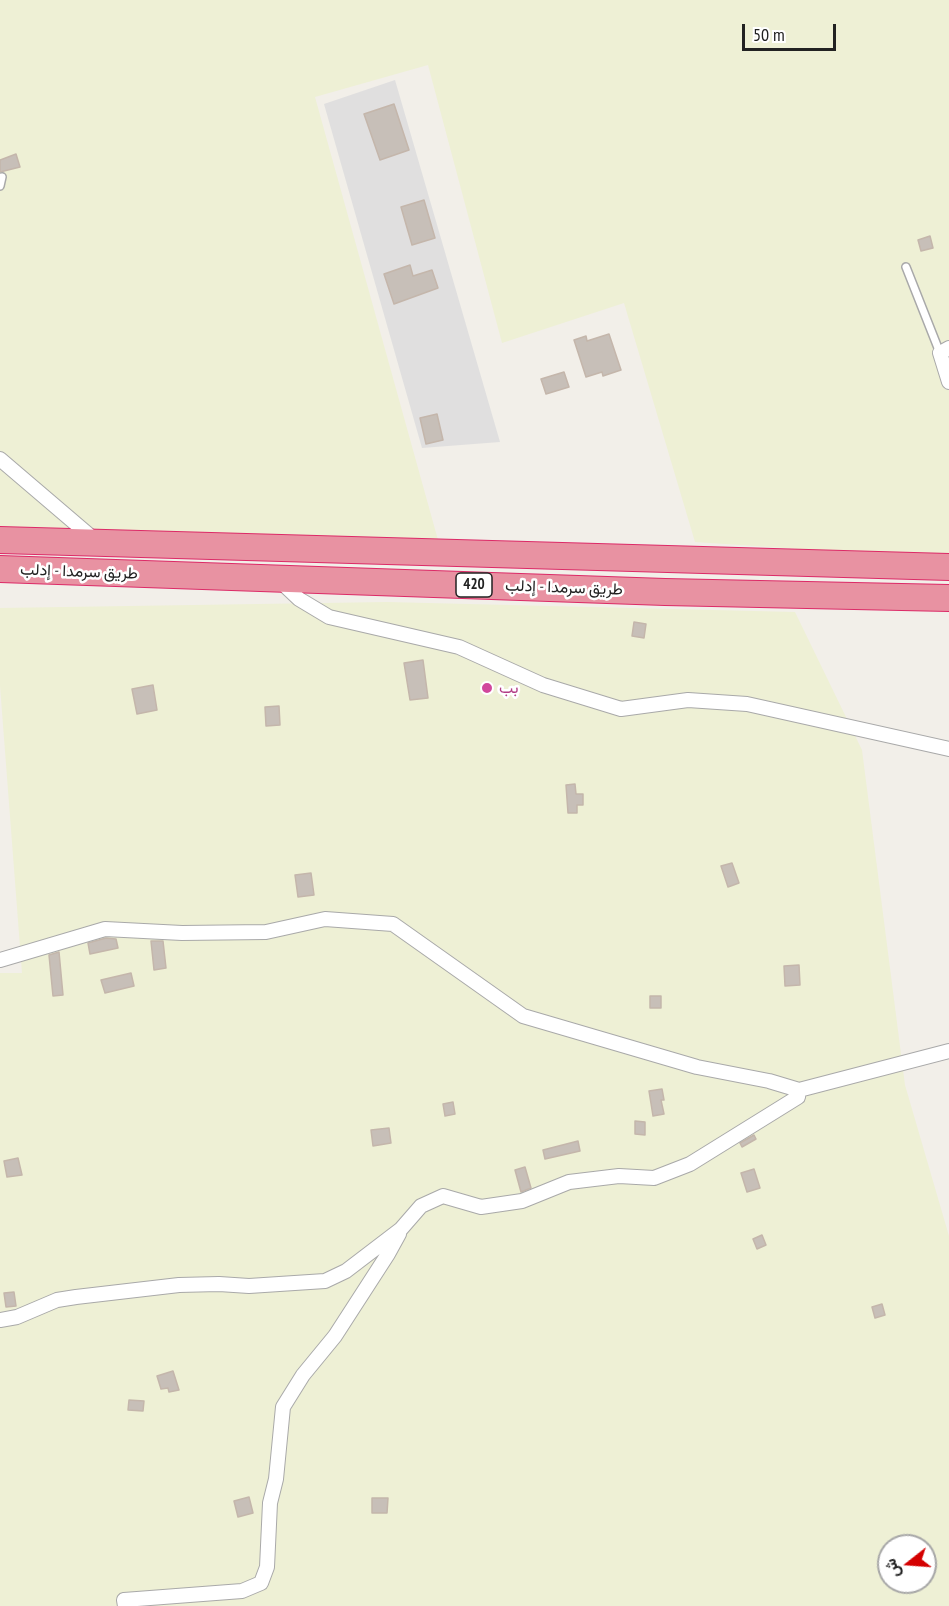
<!DOCTYPE html>
<html>
<head>
<meta charset="utf-8">
<style>
	body { margin:0 }
	#map { position:relative; width:949px; height:1606px; overflow:hidden; background:#f2efe9; font-family:"PT Sans Narrow",Vazirmatn,sans-serif }
	canvas { display:block }
	.north { position:absolute; left:877px; top:1534px; width:60px; height:60px; box-sizing:border-box; background:#fff; border:2px solid #a7a7a7; border-radius:50%; rotate:253deg; font-size:16px; font-weight:700; line-height:24px; text-align:center; color:#222 }
	.north::after { content:''; display:block; margin:auto; width:21px; height:27px; background:#d40000; clip-path:polygon(50% 0,100% 100%,50% 72%,0 100%) }
	.scale { position:absolute; left:742px; top:24px; width:94px; height:27px; box-sizing:border-box; border:3px solid #222; border-top:0; padding-left:8px; font-size:18px; line-height:21px; white-space:nowrap; color:#222; -webkit-text-stroke:4px #fff; paint-order:stroke }
</style>
</head>
<body>
<div id="map">
<canvas width="949" height="1606"></canvas>
<div class="north">ش</div>
<div class="scale">50 m</div>
</div>
<script>
const ctx = document.querySelector('canvas').getContext('2d');
ctx.lineJoin = 'round';
function paint(path, color) {
  ctx.fillStyle = color;
  ctx.fill(path, 'evenodd');
}
function strokePath(path, color, width, dash) {
  ctx.strokeStyle = color;
  ctx.lineWidth = width;
  ctx.lineCap = dash ? 'butt' : 'round';
  ctx.setLineDash(dash || []);
  ctx.stroke(path);
}
function drawText(font, color, halo, rows, align = 'center') {
  ctx.font = font + ' "PT Sans Narrow",Vazirmatn,sans-serif';
  ctx.lineWidth = 5;
  ctx.setLineDash([]);
  ctx.textBaseline = 'middle';
  ctx.strokeStyle = halo;
  ctx.fillStyle = color;
  for (const [text, x, y, turn = 0] of rows) {
    ctx.save();
    ctx.translate(x, y);
    ctx.rotate((+turn || 0) * Math.PI / 180);
    ctx.textAlign = isNaN(turn) ? turn : align;
    if (halo) ctx.strokeText(text, 0, 0);
    ctx.fillText(text, 0, 0);
    ctx.restore();
  }
}
paint(new Path2D(`
	M 395,80 L 500,442 L 422,448 L 324,104 Z`), '#e0dfdf');
paint(new Path2D(`
	M 0,0 L 949,0 L 949,559 L 695,542 L 624,303 L 502,343 L 428,65 L 315,97 L 438,540 L 0,532 Z
	M 387,602 L 795,612 L 862,750 L 905,1085 L 949,1236 L 949,1606 L 0,1606 L 0,973 L 22,973 L 0,686 L 0,608 ZM 889,1546 L 925,1546 L 925,1582 L 889,1582 Z`), '#eef0d5');
const building = new Path2D(`
	M 394,104 L 409,150 L 380,160 L 364,114 Z
	M 16,154 L 20,167 L 0,172 L 0,160 Z
	M 424,200 L 435,238 L 412,245 L 401,207 Z
	M 930,236 L 933,248 L 921,251 L 918,240 Z
	M 410,265 L 413,276 L 432,270 L 438,288 L 394,304 L 384,274 Z
	M 609,334 L 621,370 L 603,376 L 602,372 L 586,377 L 574,340 L 586,336 L 587,341 Z
	M 564,372 L 569,387 L 546,394 L 541,379 Z
	M 437,414 L 443,440 L 426,444 L 420,418 Z
	M 634,622 L 646,624 L 644,638 L 632,636 Z
	M 423,660 L 428,698 L 410,700 L 404,663 Z
	M 153,685 L 157,710 L 137,714 L 132,689 Z
	M 279,706 L 280,725 L 266,726 L 265,707 Z
	M 575,784 L 576,794 L 583,794 L 583,805 L 577,805 L 577,813 L 568,813 L 566,785 Z
	M 732,863 L 739,883 L 728,887 L 721,866 Z
	M 311,873 L 314,895 L 298,897 L 295,875 Z
	M 106,938 L 116,939 L 118,948 L 90,954 L 88,943 Z
	M 151,941 L 163,941 L 166,968 L 154,970 Z
	M 59,952 L 63,995 L 53,996 L 49,955 Z
	M 799,965 L 800,985 L 785,986 L 784,966 Z
	M 131,973 L 134,986 L 105,993 L 101,980 Z
	M 650,996 L 661,996 L 661,1008 L 650,1008 Z
	M 662,1089 L 664,1100 L 661,1100 L 664,1114 L 653,1116 L 649,1091 Z
	M 453,1102 L 455,1114 L 445,1116 L 443,1104 Z
	M 635,1121 L 645,1122 L 645,1135 L 635,1134 Z
	M 389,1128 L 391,1143 L 373,1146 L 371,1130 Z
	M 754,1135 L 756,1139 L 742,1147 L 740,1143 Z
	M 578,1141 L 580,1151 L 545,1159 L 543,1150 Z
	M 18,1158 L 22,1175 L 7,1177 L 4,1161 Z
	M 525,1167 L 531,1188 L 521,1192 L 515,1170 Z
	M 754,1169 L 760,1188 L 747,1192 L 741,1173 Z
	M 762,1235 L 766,1245 L 757,1249 L 753,1239 Z
	M 14,1292 L 16,1306 L 6,1307 L 4,1293 Z
	M 882,1304 L 885,1315 L 875,1318 L 872,1307 Z
	M 173,1371 L 179,1390 L 169,1392 L 168,1388 L 161,1389 L 157,1376 Z
	M 129,1400 L 144,1401 L 143,1411 L 128,1410 Z
	M 249,1497 L 253,1513 L 238,1517 L 234,1501 Z
	M 372,1498 L 388,1498 L 387,1513 L 372,1513 Z`);
paint(building, '#c7bfb8');
strokePath(building, '#c4b6ab', 1.5);
const lane = new Path2D(`
	M 0,186 L 2,177
	M 906,267 L 940,353`);
const street = new Path2D(`
	M 949,348 L 940,353 L 949,382
	M 0,459 L 96,541
	M 280,581 L 299,599 L 329,617 L 459,647 L 543,685 L 621,709 L 688,700 L 747,704 L 949,749
	M 0,960 L 105,929 L 182,933 L 266,932 L 325,919 L 393,924 L 523,1016 L 697,1067 L 769,1081 L 799,1090 L 949,1051
	M 0,1320 L 17,1317 L 57,1300 L 76,1297 L 179,1285 L 219,1284 L 249,1286 L 325,1281 L 346,1271 L 401,1229 L 421,1206 L 443,1196 L 481,1207 L 522,1201 L 569,1182 L 619,1176 L 654,1178 L 690,1164 L 798,1097 L 799,1090
	M 125,1606 L 124,1600 L 242,1591 L 261,1583 L 267,1567 L 270,1503 L 276,1479 L 283,1407 L 303,1375 L 335,1336 L 388,1254 L 399,1234`);
const highway = new Path2D(`
	M 0,540 L 949,567
	M 0,569 L 665,592 L 949,598`);
strokePath(lane, '#a9a9a9', 10);
strokePath(street, '#a9a9a9', 16);
strokePath(highway, '#dc2a67', 28);
strokePath(lane, '#fff', 7);
strokePath(street, '#fff', 14);
strokePath(highway, '#e892a2', 26);
for (const [x, y, r, color] of [
	[487,688,6,"#d1479c"]
]) {
  const dot = new Path2D();
  dot.arc(x, y, r, 0, 2 * Math.PI);
  ctx.fillStyle = color;
  ctx.fill(dot);
  strokePath(dot, '#fff', 2);
}
for (const [x, y, w] of [
	[474,585,36]
]) {
  const box = new Path2D();
  box.roundRect(x - w / 2, y - 12, w, 24, 4.5);
  ctx.fillStyle = '#fff';
  ctx.fill(box);
  strokePath(box, '#222', 1.5);
}
drawText('bold 15px', '#222', null, [
	["420",474,585]
]);
drawText('16px', '#222', '#fff', [
	["طريق سرمدا - إدلب",79,572,2],
	["طريق سرمدا - إدلب",564,588,2]
]);
drawText('16px', '#b23c85', '#fff', [
	["بب",499,688]
], 'left');
</script>
</body>
</html>
